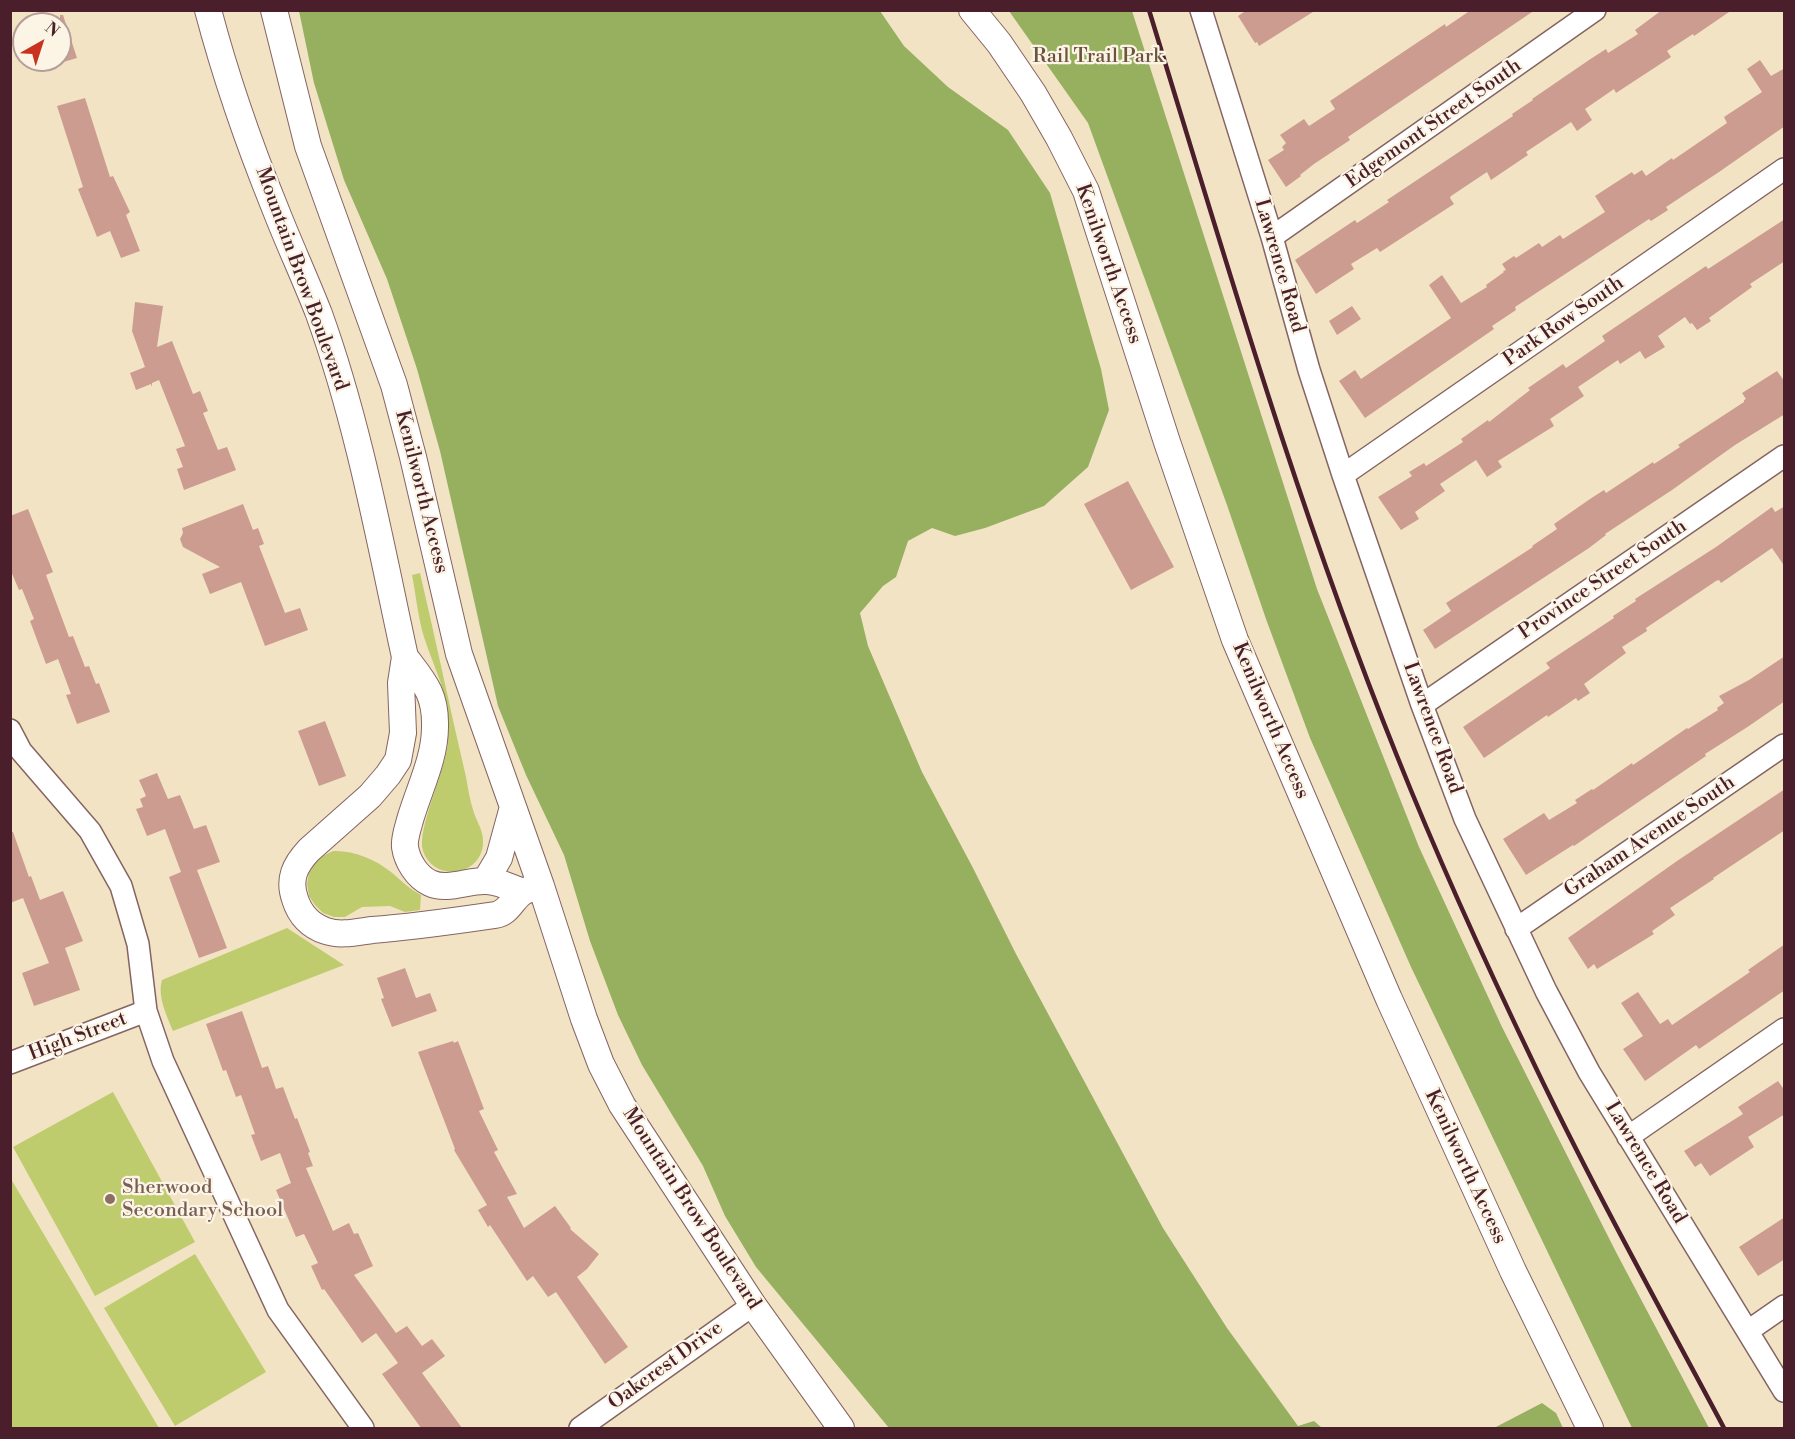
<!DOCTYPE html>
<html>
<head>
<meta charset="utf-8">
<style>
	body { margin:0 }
	#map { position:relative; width:1795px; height:1439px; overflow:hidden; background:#f2e3c5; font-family:"Libre Bodoni",serif }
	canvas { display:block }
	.frame { position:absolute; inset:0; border:12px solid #4a1f2b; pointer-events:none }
	.north { position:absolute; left:12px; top:12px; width:60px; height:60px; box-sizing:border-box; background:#fcf5e5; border:2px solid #b59f9b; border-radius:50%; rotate:39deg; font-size:16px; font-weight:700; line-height:24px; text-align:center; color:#4a1f2b }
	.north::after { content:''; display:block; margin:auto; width:21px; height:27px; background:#c8321e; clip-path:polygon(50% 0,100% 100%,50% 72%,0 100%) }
</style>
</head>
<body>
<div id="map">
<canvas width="1795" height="1439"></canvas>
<div class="frame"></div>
<div class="north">N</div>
</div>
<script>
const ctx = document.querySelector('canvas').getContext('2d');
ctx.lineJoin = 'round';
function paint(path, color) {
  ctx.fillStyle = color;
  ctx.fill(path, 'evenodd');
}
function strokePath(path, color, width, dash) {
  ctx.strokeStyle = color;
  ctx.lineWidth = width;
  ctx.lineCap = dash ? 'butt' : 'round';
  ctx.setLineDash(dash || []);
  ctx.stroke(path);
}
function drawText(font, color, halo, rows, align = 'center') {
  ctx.font = font + ' "Libre Bodoni",serif';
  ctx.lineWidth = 4.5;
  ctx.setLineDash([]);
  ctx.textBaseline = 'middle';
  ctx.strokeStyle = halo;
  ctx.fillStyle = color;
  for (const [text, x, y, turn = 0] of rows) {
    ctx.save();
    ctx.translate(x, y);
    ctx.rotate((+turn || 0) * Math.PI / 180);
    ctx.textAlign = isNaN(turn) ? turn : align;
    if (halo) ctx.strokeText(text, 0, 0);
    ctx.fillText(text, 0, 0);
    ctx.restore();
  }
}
paint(new Path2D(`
	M 420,573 C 436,641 450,709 466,777 C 468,789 470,801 474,813 C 477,822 484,832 483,843 C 482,876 434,883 423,851 C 416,830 446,770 448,742 C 452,698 437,677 424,637 C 418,618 416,595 412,575 Z
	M 333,851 C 353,850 375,859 391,872 C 401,880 409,889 421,895 L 420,910 L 405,912 L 390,906 L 362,907 L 345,917 L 334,917 L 323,913 L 315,905 L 309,896 L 307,884 L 309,873 L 314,863 L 323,856 Z
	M 287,928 L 344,965 L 173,1031 C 167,1016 157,996 162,980 Z
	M 113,1092 L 195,1242 L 95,1296 L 13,1147 Z
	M 11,1179 L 159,1428 L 11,1428 Z
	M 195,1254 L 266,1372 L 175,1426 L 104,1308 Z`), '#becc6d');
paint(new Path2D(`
	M 299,11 L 880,11 L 904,46 L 948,87 L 1008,130 L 1050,193 L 1101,369 L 1109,410 L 1088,467 L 1044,506 L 985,528 L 955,536 L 932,528 L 908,541 L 896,577 L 883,586 L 860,613 L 868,646 L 922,772 L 973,868 L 1016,954 L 1163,1228 L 1227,1328 L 1298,1426 L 1314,1421 L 1322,1428 L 889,1428 L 756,1267 L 725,1216 L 703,1166 L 642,1065 L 618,1015 L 590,941 L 564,855 L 526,775 L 498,706 L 440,451 L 417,369 L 387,279 L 344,180 L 314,83 Z
	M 1009,11 L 1132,11 L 1317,589 L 1419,847 L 1502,1027 L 1617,1254 L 1709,1428 L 1632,1428 L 1411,967 L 1310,738 L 1266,619 L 1227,505 L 1088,123 Z
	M 1542,1403 L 1556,1413 L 1563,1428 L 1494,1428 Z`), '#96b060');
paint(new Path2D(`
	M 1247,10 L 1316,10 L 1259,46 L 1257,42 L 1255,43 L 1238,16 Z
	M 1471,10 L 1535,10 L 1348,137 L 1350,140 L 1314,164 L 1300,175 L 1301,176 L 1286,187 L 1268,160 L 1284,150 L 1282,147 L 1286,143 L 1280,135 L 1304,119 L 1309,126 L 1335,109 L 1330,101 L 1445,24 L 1446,27 Z
	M 1662,10 L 1732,10 L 1694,36 L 1693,34 L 1667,51 L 1671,57 L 1616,93 L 1614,89 L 1585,109 L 1592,120 L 1577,131 L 1571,122 L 1526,152 L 1528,155 L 1491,180 L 1487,172 L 1451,196 L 1450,198 L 1454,204 L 1380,252 L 1377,248 L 1351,264 L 1354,269 L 1316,294 L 1295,260 L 1355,220 L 1357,223 L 1389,202 L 1387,200 L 1513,116 L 1512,114 L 1533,100 L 1532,99 L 1589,60 L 1606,49 L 1608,53 L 1638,34 L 1635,30 Z
	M 60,15 L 63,15 L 77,58 L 60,63 Z
	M 1760,60 L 1771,76 L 1785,68 L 1785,126 L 1719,172 L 1666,207 L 1668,210 L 1651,221 L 1649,219 L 1515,307 L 1516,310 L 1492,326 L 1494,329 L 1365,418 L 1339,381 L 1355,370 L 1361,379 L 1451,318 L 1429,285 L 1442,275 L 1461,303 L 1487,287 L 1486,285 L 1504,272 L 1503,271 L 1506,270 L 1502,264 L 1514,256 L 1516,258 L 1539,243 L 1542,247 L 1560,235 L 1563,239 L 1605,212 L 1595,196 L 1632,172 L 1634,175 L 1642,170 L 1646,176 L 1672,158 L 1673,160 L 1727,123 L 1724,117 L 1762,92 L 1747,69 Z
	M 85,98 L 110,177 L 113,176 L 130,212 L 126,215 L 140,251 L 121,258 L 110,231 L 97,237 L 78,189 L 83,187 L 57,106 Z
	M 1785,219 L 1785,261 L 1750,284 L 1752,287 L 1709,318 L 1711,321 L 1697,330 L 1692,323 L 1690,324 L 1685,317 L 1658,336 L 1665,347 L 1645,359 L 1640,351 L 1620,364 L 1618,360 L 1578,387 L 1584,396 L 1550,419 L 1554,426 L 1498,461 L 1502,467 L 1487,477 L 1476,460 L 1440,484 L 1445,491 L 1415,512 L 1419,519 L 1401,530 L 1378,497 L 1412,476 L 1409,472 L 1424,463 L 1426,466 L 1463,442 L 1461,439 L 1488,420 L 1489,422 L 1530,390 L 1528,388 L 1563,364 L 1566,368 L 1605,341 L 1602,336 L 1706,266 L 1708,269 Z
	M 135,302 L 163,306 L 157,347 L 172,341 L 193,394 L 200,391 L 208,411 L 203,413 L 218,450 L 227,447 L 236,470 L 184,490 L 177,469 L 183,467 L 176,449 L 185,446 L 159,380 L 152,383 L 152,387 L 151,384 L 136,390 L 130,373 L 145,367 L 132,331 Z
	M 1352,306 L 1361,319 L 1337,335 L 1329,321 Z
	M 1777,371 L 1785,382 L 1785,414 L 1735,445 L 1672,490 L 1605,534 L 1606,535 L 1589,548 L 1435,649 L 1423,630 L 1451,611 L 1446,603 L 1533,547 L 1532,546 L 1557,529 L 1554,524 L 1590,499 L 1604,490 L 1606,493 L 1653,462 L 1654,464 L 1680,447 L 1678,445 L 1744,402 L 1744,400 L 1746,399 L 1742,393 Z
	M 1128,481 L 1174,567 L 1131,590 L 1084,504 Z
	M 243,504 L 253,530 L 258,528 L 264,544 L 259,546 L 285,613 L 300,608 L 308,630 L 265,646 L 241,582 L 210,594 L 202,574 L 220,567 L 183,547 L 180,539 L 183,533 L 182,528 Z
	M 1785,506 L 1785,567 L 1772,548 L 1721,583 L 1719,580 L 1716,581 L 1646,628 L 1647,631 L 1622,647 L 1626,653 L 1584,684 L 1590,693 L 1578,701 L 1576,698 L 1548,717 L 1547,715 L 1484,758 L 1463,727 L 1550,668 L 1546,663 L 1614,618 L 1613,616 L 1636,601 L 1635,599 L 1716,547 L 1772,507 L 1775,512 Z
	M 28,509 L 53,572 L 46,575 L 69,637 L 73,636 L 85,667 L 89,666 L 96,684 L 99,683 L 110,712 L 77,724 L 66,695 L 71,694 L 58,659 L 46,664 L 30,621 L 34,619 L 22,589 L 19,590 L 10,569 L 10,516 Z
	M 1785,656 L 1785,701 L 1749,726 L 1705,754 L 1706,756 L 1590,835 L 1574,846 L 1573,845 L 1526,875 L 1503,839 L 1544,813 L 1549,820 L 1577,803 L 1575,800 L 1592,789 L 1593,790 L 1632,763 L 1633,765 L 1687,728 L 1688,729 L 1718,710 L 1717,708 L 1724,703 L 1719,696 L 1749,680 Z
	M 325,721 L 346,776 L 319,786 L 298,731 Z
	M 157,773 L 168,799 L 180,795 L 194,829 L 206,825 L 220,862 L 197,870 L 227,948 L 199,958 L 169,877 L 181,872 L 165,829 L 147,836 L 136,809 L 143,807 L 140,799 L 146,796 L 139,780 Z
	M 1785,789 L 1785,830 L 1713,878 L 1714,879 L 1670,908 L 1675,915 L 1652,931 L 1654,934 L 1597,969 L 1594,964 L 1588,969 L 1568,938 L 1677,861 Z
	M 10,832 L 13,832 L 29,877 L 31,876 L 40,900 L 63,891 L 83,941 L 65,948 L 80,990 L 34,1006 L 22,973 L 49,963 L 23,898 L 10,903 Z
	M 1785,944 L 1785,990 L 1699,1049 L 1696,1045 L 1645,1081 L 1623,1049 L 1643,1036 L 1621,1003 L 1638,992 L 1660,1024 L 1668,1019 L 1672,1025 L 1750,972 L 1748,970 Z
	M 405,968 L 416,998 L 430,993 L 437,1011 L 392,1027 L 381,999 L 384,998 L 377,978 Z
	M 242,1011 L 262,1068 L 268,1066 L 276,1089 L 283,1087 L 295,1119 L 297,1118 L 310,1152 L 308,1153 L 313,1166 L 306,1168 L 333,1231 L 349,1223 L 354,1234 L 358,1233 L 373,1266 L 354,1275 L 396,1333 L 407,1326 L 422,1346 L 432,1339 L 445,1356 L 422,1373 L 462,1428 L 421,1428 L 382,1374 L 398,1363 L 376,1333 L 362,1343 L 324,1289 L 322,1290 L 311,1266 L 318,1263 L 304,1234 L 296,1237 L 276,1190 L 291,1183 L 280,1153 L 261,1161 L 251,1135 L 255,1134 L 241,1095 L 236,1097 L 226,1070 L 223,1071 L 206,1024 Z
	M 453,1041 L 454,1043 L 458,1041 L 484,1109 L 479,1111 L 498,1150 L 494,1152 L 517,1194 L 507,1197 L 524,1228 L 555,1206 L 571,1228 L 570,1229 L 599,1254 L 587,1269 L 577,1277 L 628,1347 L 605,1364 L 556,1292 L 548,1297 L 533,1276 L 527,1281 L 490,1225 L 488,1227 L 478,1210 L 487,1205 L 454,1150 L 455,1149 L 418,1052 Z
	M 1778,1081 L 1785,1091 L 1785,1114 L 1748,1137 L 1754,1147 L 1710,1176 L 1701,1163 L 1695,1167 L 1684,1151 L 1743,1114 L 1738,1107 Z
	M 1785,1217 L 1785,1259 L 1758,1276 L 1739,1247 Z`), '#cd9c90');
const minor = new Path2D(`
	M 1201,10 L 1272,237 L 1309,370 L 1343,475 L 1422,705 L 1465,819 L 1546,991 L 1589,1072 L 1784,1391
	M 1272,237 L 1595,10
	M 1343,475 L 1784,169
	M 1422,705 L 1784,456
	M 10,730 L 21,751 L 90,831 L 121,886 L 138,944 L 146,1011 L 163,1061 L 278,1310 L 363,1428
	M 1516,929 L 1784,745
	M 10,1063 L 146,1011
	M 1628,1137 L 1784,1029
	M 1748,1331 L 1784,1306
	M 580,1428 L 753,1305`);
const major = new Path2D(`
	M 208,10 C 226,78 249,144 275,208 C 289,244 305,278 319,314 C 359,425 380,542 405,657 L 401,683 L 403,733 L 398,760 L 388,775 L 370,796 L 309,850 C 295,865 288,879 295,899 C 300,915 311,926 326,931 C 340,936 357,932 372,930 C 413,927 454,921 495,915 C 509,913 512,899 523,892 C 528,889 535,888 541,886
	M 274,10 L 308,146 L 394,385 L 413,457 L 459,654 L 541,886 L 584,1019 L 601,1064 L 622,1105 L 753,1305 L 841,1428
	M 972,10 L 999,43 L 1033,93 L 1059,138 L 1086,191 L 1167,442 L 1235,640 L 1389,999 L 1513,1271 L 1590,1428
	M 405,657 C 424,682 436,694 435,727 C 435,759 419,789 410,820 C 408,828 404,838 405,847 C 407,861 417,877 430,883 C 447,891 466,881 484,881 C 496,880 512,888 523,892
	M 486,880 L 499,858 L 513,807`);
strokePath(minor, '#856461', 24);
strokePath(major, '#856461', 28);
strokePath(minor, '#fff', 21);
strokePath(major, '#fff', 26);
strokePath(new Path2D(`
	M 1149,10 C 1226,261 1299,513 1397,756 C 1439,861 1486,964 1535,1066 C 1594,1189 1660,1308 1724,1428`), '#4a1f2b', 4.5);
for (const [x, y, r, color] of [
	[110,1199,6,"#8d6e63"]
]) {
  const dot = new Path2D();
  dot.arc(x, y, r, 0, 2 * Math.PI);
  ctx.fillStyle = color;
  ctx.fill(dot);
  strokePath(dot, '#fcf5e5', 2);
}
drawText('20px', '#6d533f', '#fcf5e5', [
	["Rail Trail Park",1098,57]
]);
drawText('20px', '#4a1f2b', '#fcf5e5', [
	["Edgemont Street South",1434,124,-35],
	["Kenilworth Access",1108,264,71],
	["Lawrence Road",1279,266,74],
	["Mountain Brow Boulevard",301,279,70],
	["Park Row South",1564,322,-35],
	["Kenilworth Access",421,492,76],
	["Province Street South",1603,580,-34],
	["Kenilworth Access",1270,721,67],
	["Lawrence Road",1432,728,70],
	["Graham Avenue South",1650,837,-34],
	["High Street",78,1037,-21],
	["Lawrence Road",1645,1163,59],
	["Kenilworth Access",1465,1167,65],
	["Mountain Brow Boulevard",691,1209,57],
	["Oakcrest Drive",666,1366,-36]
]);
drawText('20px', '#785e54', '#fcf5e5', [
	["Sherwood",122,1188],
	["Secondary School",122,1211]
], 'left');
</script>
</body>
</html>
